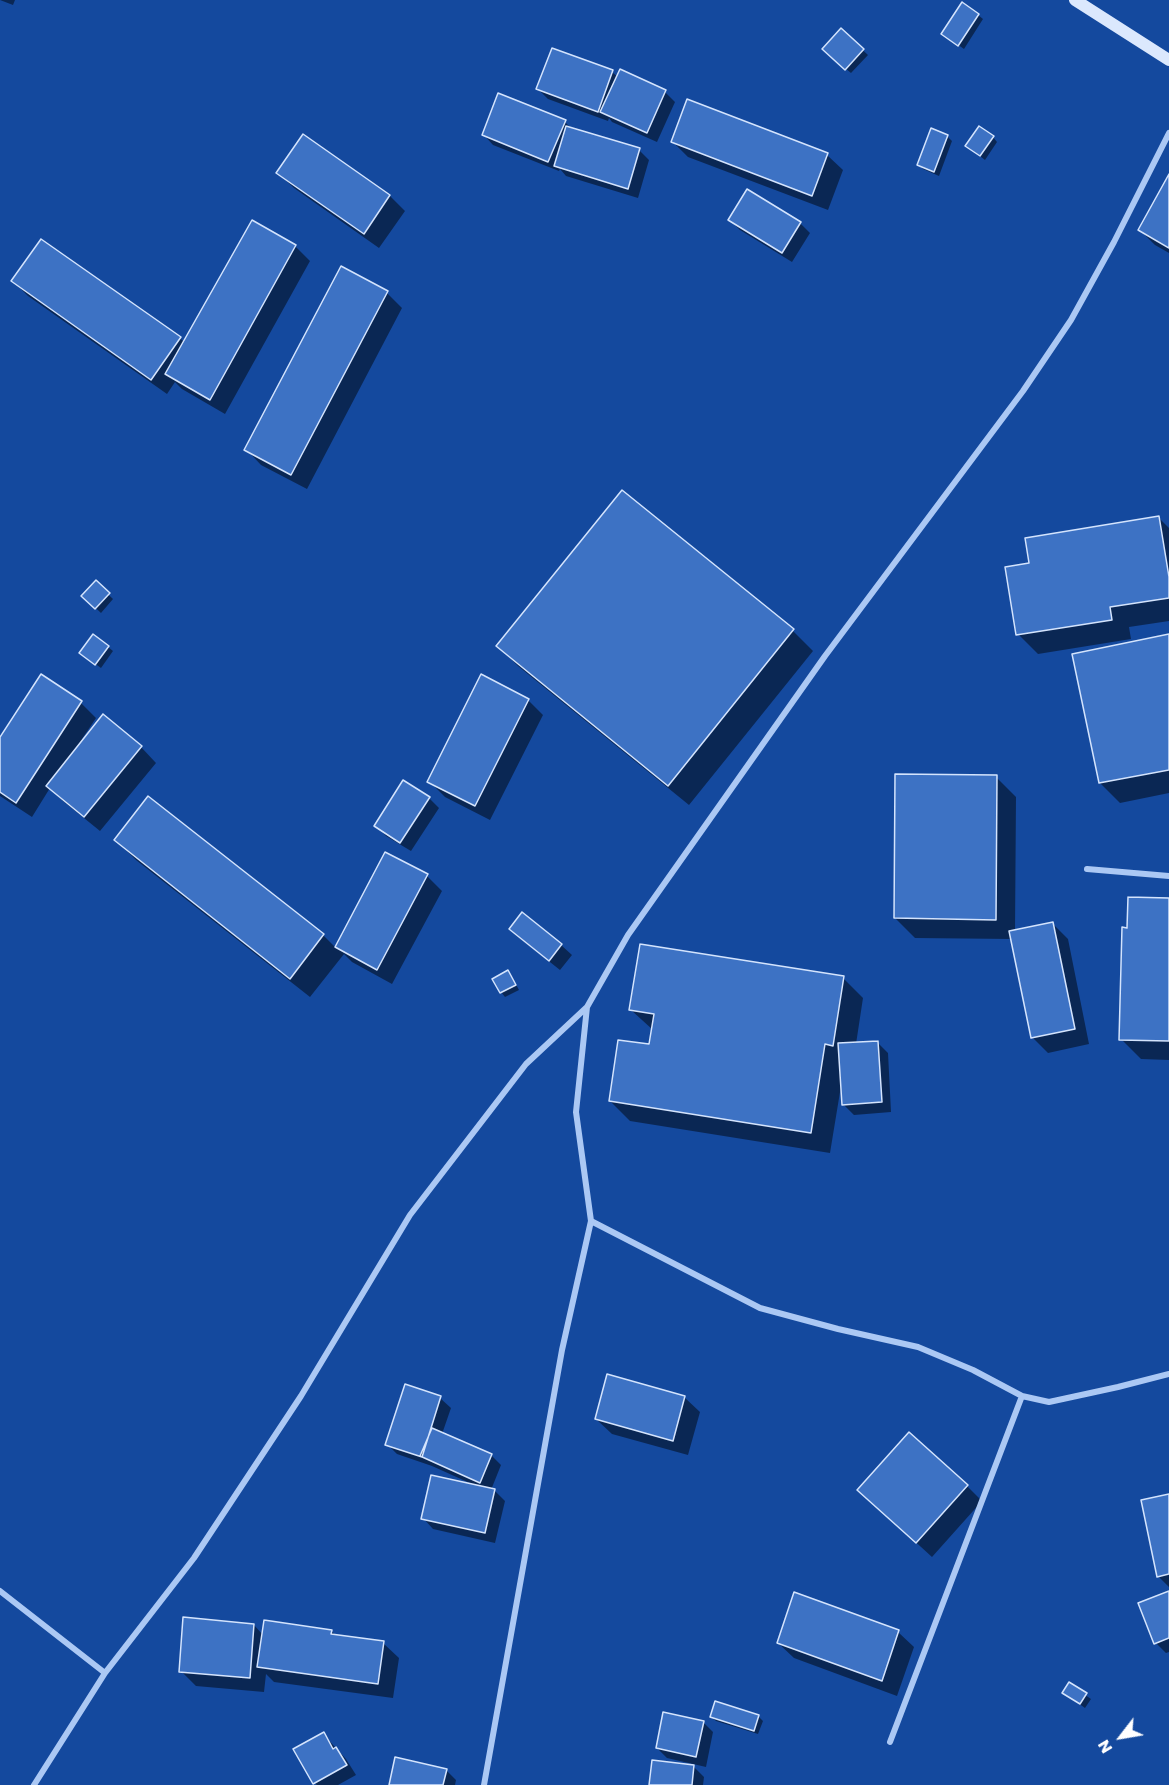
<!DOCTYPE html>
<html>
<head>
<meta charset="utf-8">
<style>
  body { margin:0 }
  #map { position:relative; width:1169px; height:1785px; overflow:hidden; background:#14499e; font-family:Poppins,sans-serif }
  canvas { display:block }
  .north { position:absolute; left:1091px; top:1707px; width:60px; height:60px; -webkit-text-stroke:4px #14499e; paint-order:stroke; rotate:239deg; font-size:16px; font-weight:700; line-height:24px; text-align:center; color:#fff }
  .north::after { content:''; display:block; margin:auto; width:21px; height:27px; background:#fff; clip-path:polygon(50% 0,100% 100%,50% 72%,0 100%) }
</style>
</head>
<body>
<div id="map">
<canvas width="1169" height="1785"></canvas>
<div class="north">N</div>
</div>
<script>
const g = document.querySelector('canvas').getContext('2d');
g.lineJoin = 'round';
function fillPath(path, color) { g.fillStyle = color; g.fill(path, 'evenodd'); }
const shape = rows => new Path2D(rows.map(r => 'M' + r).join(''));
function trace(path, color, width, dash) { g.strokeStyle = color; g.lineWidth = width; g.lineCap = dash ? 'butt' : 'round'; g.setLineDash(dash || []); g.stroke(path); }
const shadow = shape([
  [0,0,15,0,13,5],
  [978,15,983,19,964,49,943,34],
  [841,30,868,55,851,73,828,54],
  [612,72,618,77,665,92,675,102,657,142,612,122,609,118,608,121,548,99,538,89],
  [565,122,572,129,639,150,649,160,638,198,566,176,560,169,559,171,493,145,483,134],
  [304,136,390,196,405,211,379,248,294,188,278,173],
  [947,136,952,141,939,176,923,169,919,164],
  [993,137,997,142,985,160,967,146],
  [673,142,827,155,843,170,828,210,688,157],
  [1169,177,1169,253,1155,245,1140,230],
  [730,220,800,223,810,233,792,262,740,230],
  [295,246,310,261,225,414,182,389,175,382,167,394,28,296,13,281,180,338,185,343],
  [387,293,402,308,307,489,261,465,246,449],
  [623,492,793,631,813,651,689,805,518,666,498,646],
  [1159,518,1169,528,1169,621,1129,627,1131,639,1038,654,1018,634,1031,564],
  [96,583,113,599,101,613,83,596],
  [1169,636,1169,793,1120,803,1100,783],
  [108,647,113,651,101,668,86,657],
  [41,677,81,703,96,718,82,739,84,741,104,717,141,747,156,763,100,831,63,801,50,788,32,817,0,796,0,739],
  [528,700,543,715,490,820,445,797,429,781],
  [996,777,1016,797,1015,931,1053,924,1068,939,1089,1044,1048,1053,1032,1037,1012,939,915,938,895,918],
  [149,798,323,935,336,948,386,854,427,876,442,891,392,984,352,962,344,954,310,997,136,860,116,840],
  [429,798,439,808,411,851,386,836,376,825],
  [1169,900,1169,1060,1141,1059,1121,1039,1128,929],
  [522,914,561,945,572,955,560,970,521,939,511,929],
  [508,972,512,977,519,990,505,997,501,992],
  [843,978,863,998,856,1044,878,1043,888,1053,891,1112,854,1115,843,1104,841,1086,830,1153,630,1121,610,1101,651,1046,653,1030,631,1010],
  [406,1386,440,1398,451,1408,442,1434,491,1455,501,1465,491,1490,494,1490,505,1501,495,1543,433,1529,423,1518,472,1484,432,1466,397,1454,387,1444],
  [684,1397,700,1412,688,1455,612,1434,596,1419],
  [967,1486,982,1501,932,1557,875,1505],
  [1169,1495,1169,1587,1158,1576],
  [1169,1592,1169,1652,1166,1653,1156,1643],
  [254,1625,263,1635,331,1631,337,1636,383,1643,399,1658,393,1698,274,1682,266,1674,264,1692,196,1686,181,1671],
  [898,1632,914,1647,897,1696,794,1658,778,1643],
  [1069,1684,1091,1699,1085,1708,1064,1693],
  [758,1716,763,1721,758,1734,716,1721,711,1717],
  [703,1722,713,1732,706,1767,667,1758,657,1748],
  [323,1734,346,1759,356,1775,338,1785,317,1785,314,1783],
  [694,1767,704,1777,703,1785,650,1785],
  [446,1770,456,1780,455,1785,390,1785]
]);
const building = shape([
  [962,2,979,14,958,46,941,34,962,2],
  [841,28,864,49,845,70,822,49,841,28],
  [552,48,613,70,598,112,536,89,552,48],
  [620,69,666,90,647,133,600,112,620,69],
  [498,93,566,120,548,162,482,135,498,93],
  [687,99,828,153,812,196,671,142,687,99],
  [566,126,640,148,628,189,554,166,566,126],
  [979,126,994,136,980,156,965,146,979,126],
  [931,128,948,135,934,172,917,165,931,128],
  [303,134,390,195,364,234,276,173,303,134],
  [1169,174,1169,248,1138,230,1169,174],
  [747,189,801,222,782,253,728,220,747,189],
  [252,220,296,245,210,400,165,374,252,220],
  [41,239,181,337,151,380,11,281,41,239],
  [341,266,388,291,291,475,244,450,341,266],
  [622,490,794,629,668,786,496,646,622,490],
  [1159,516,1169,577,1169,598,1110,607,1112,620,1016,635,1005,567,1029,563,1025,538,1159,516],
  [96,580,110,593,95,609,81,596,96,580],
  [93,634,109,646,95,665,79,653,93,634],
  [1169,634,1169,770,1099,783,1072,654,1169,634],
  [41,674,82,701,16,803,0,792,0,737,41,674],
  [481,674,529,699,475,806,427,782,481,674],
  [103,714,142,746,84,817,46,786,103,714],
  [895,774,997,775,996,920,894,918,895,774],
  [403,780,430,797,400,843,374,826,403,780],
  [148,796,324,934,290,979,114,840,148,796],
  [385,852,428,874,377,970,335,947,385,852],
  [1128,897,1169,898,1169,1041,1119,1040,1122,927,1127,928,1128,897],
  [522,912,562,944,549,961,509,929,522,912],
  [1053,922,1075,1029,1031,1038,1009,931,1053,922],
  [640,944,844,976,833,1046,825,1044,811,1133,609,1101,618,1040,649,1044,654,1014,629,1010,640,944],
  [508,970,516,985,500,993,492,979,508,970],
  [878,1041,882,1102,842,1105,838,1043,878,1041],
  [607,1374,685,1396,673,1441,595,1419,607,1374],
  [405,1384,441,1396,422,1457,385,1445,405,1384],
  [432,1428,492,1454,480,1483,420,1456,432,1428],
  [909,1432,968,1485,916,1543,857,1490,909,1432],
  [431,1475,495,1489,485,1533,421,1519,431,1475],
  [1169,1494,1169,1574,1157,1577,1141,1500,1169,1494],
  [1169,1591,1169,1638,1154,1644,1138,1603,1169,1591],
  [794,1592,899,1630,882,1681,777,1643,794,1592],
  [183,1617,254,1624,250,1678,179,1672,183,1617],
  [264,1620,332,1630,331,1634,384,1641,378,1684,257,1667,264,1620],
  [1069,1682,1087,1693,1080,1704,1062,1693,1069,1682],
  [715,1701,759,1715,754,1731,710,1717,715,1701],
  [663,1712,704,1721,696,1757,656,1748,663,1712],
  [324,1732,333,1749,336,1747,347,1765,313,1784,293,1749,324,1732],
  [395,1757,447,1769,443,1785,389,1785,395,1757],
  [652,1760,694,1765,692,1785,649,1785,652,1760]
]);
const minor = shape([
  [1087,869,1169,876],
  [591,1221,760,1308,838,1329,918,1347,973,1370,1022,1396,1049,1402,1118,1387,1169,1374],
  [0,1591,105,1673],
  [890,1742,1022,1396],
  [34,1785,105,1673,194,1558,301,1396,410,1215,526,1064,587,1007],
  [484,1785,562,1350,591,1221,576,1112,587,1007,628,935,825,656,1023,391,1071,320,1114,242,1169,133]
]);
const secondary = shape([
  [1075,0,1169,60]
]);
fillPath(shadow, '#0007');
fillPath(building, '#3d72c4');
trace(building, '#d4e4fd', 1.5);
trace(minor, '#abc8f4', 6);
trace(secondary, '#dbe8fd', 12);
</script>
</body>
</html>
